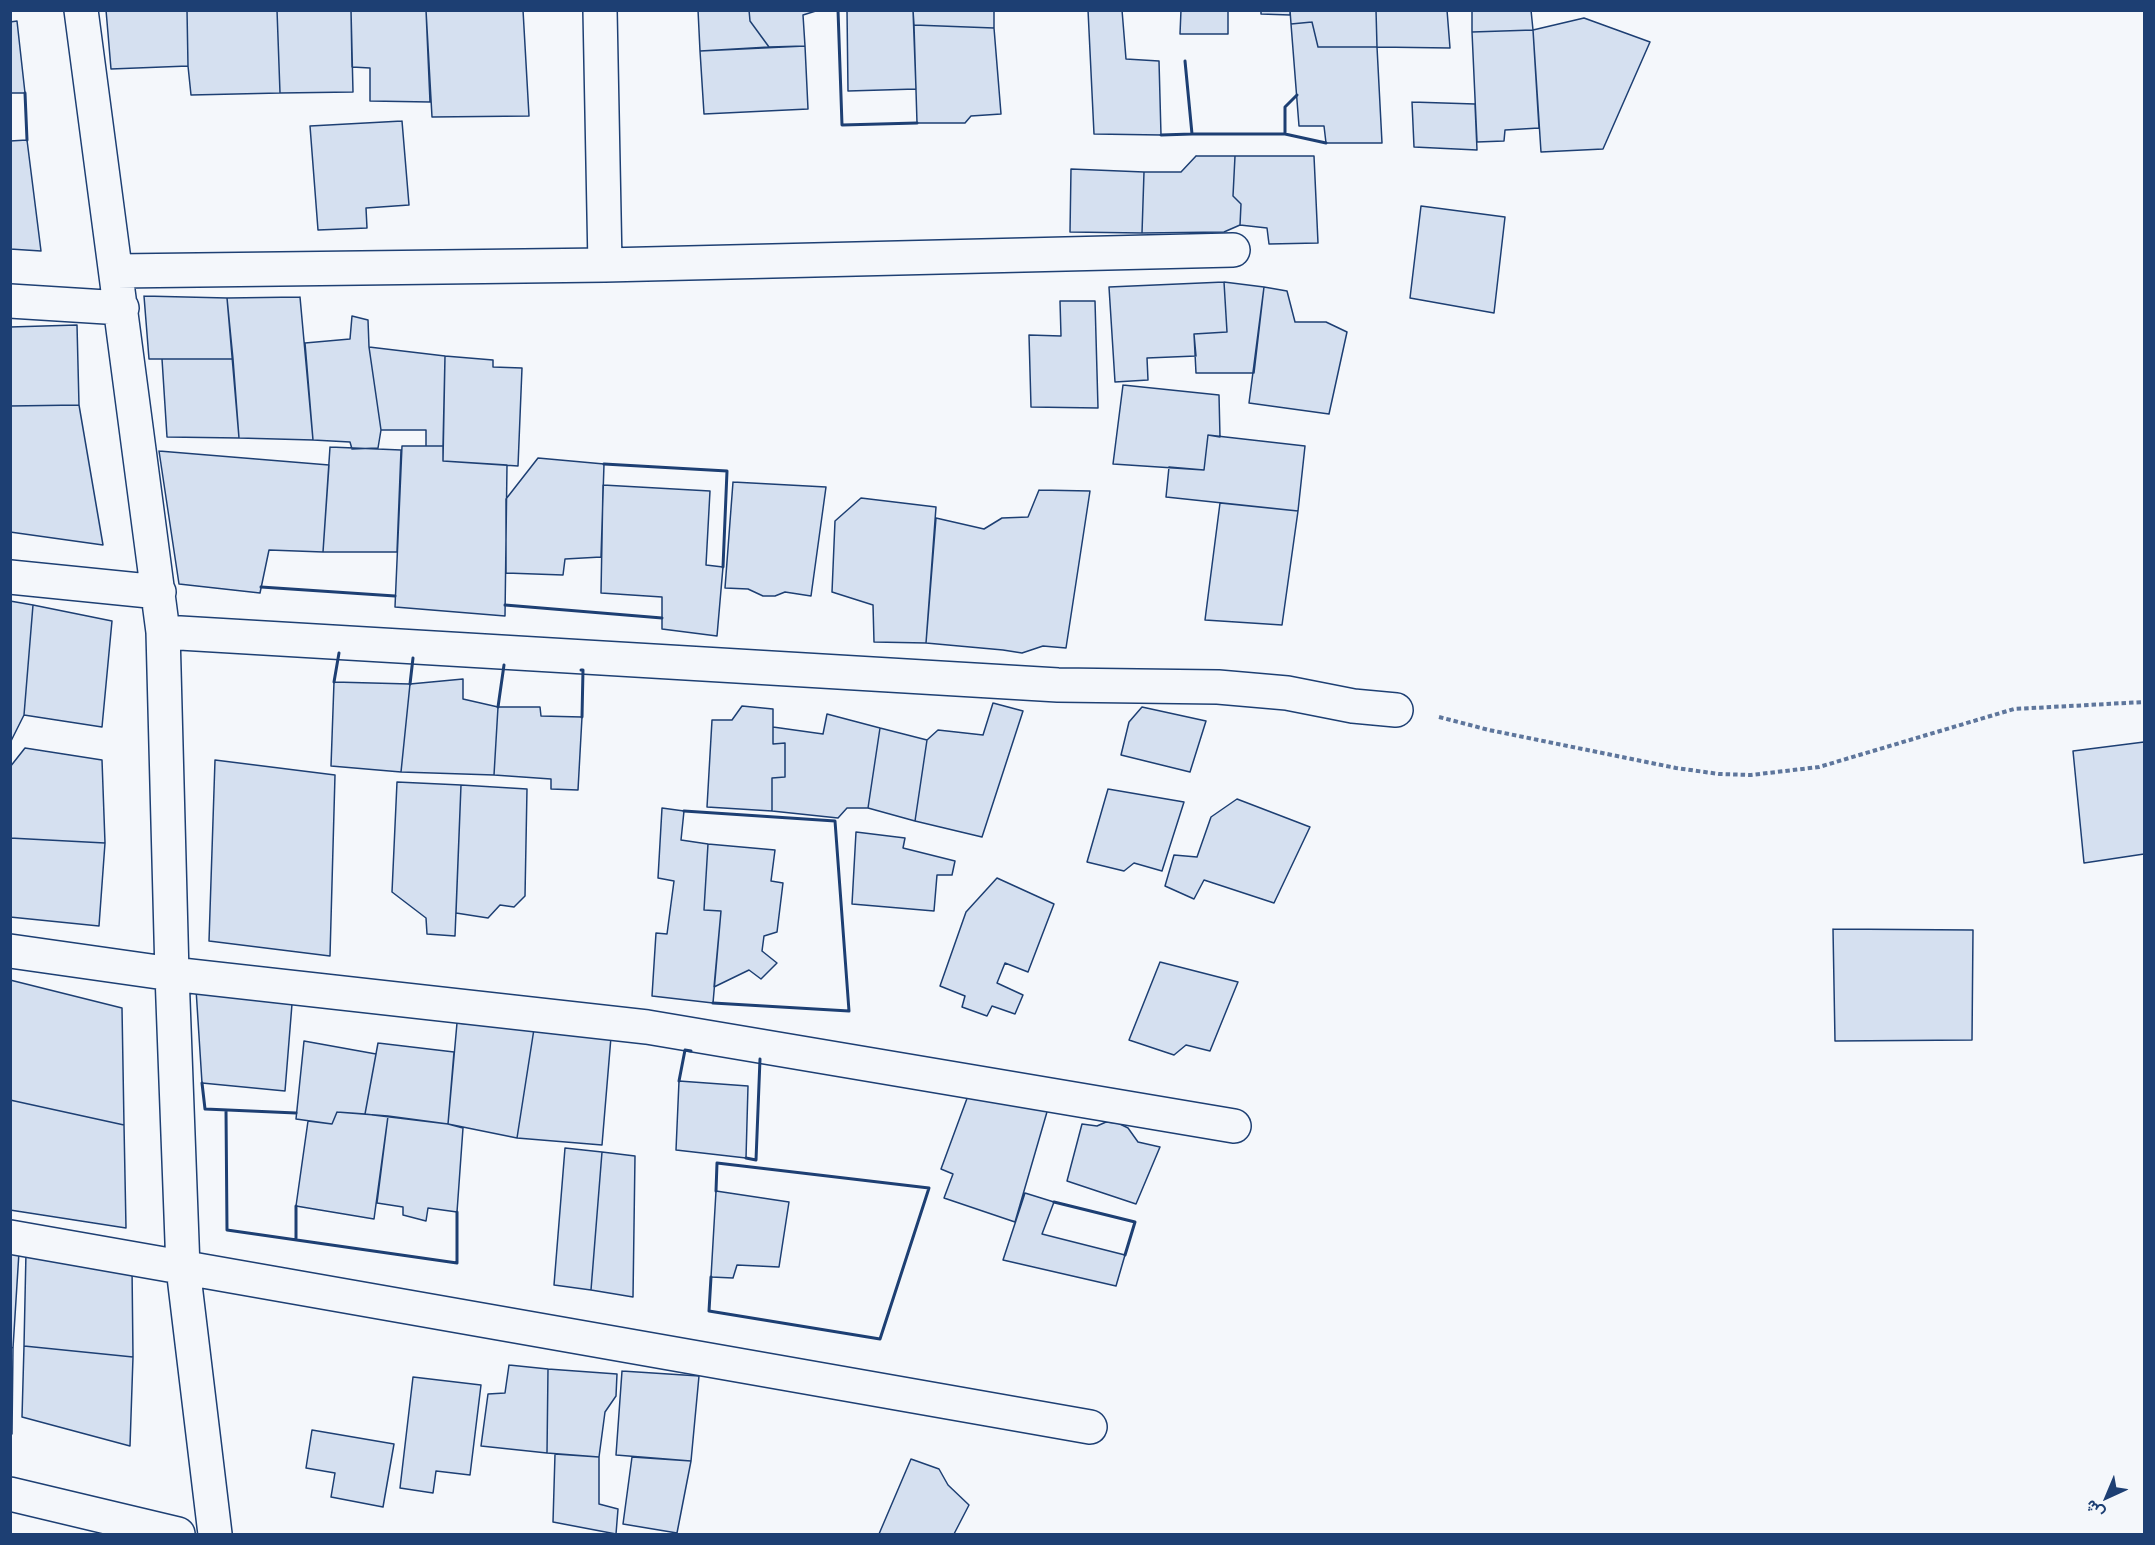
<!DOCTYPE html>
<html>
<head>
<meta charset="utf-8">
<style>
  body { margin:0 }
  #map { position:relative; width:2155px; height:1545px; overflow:hidden; background:#f4f7fb; font-family:"Source Serif 4",Vazirmatn,serif }
  canvas { display:block }
  .frame { position:absolute; inset:0; border:12px solid #1d3f73; pointer-events:none }
  .north { position:absolute; left:2077px; top:1467px; width:60px; height:60px; -webkit-text-stroke:4px #f4f7fb; paint-order:stroke; rotate:224deg; font-size:16px; font-weight:700; line-height:24px; text-align:center; color:#1d3f73 }
  .north::after { content:''; display:block; margin:auto; width:21px; height:27px; background:#1d3f73; clip-path:polygon(50% 0,100% 100%,50% 72%,0 100%) }
</style>
</head>
<body>
<div id="map">
<canvas width="2155" height="1545"></canvas>
<div class="frame"></div>
<div class="north">ش</div>
</div>
<script>
const g = document.querySelector('canvas').getContext('2d');
g.lineJoin = 'round';
function fillPath(path, color) { g.fillStyle = color; g.fill(path, 'evenodd'); }
const shape = rows => new Path2D(rows.map(r => 'M' + r).join(''));
function trace(path, color, width, dash) { g.strokeStyle = color; g.lineWidth = width; g.lineCap = dash ? 'butt' : 'round'; g.setLineDash(dash || []); g.stroke(path); }
const building = shape([
  [106,10,187,10,188,66,111,69,106,10],
  [187,10,277,10,280,93,191,95,188,66,187,10],
  [277,10,351,10,353,92,280,93,277,10],
  [351,10,426,10,430,102,370,101,370,68,352,67,351,10],
  [426,10,523,10,529,116,432,117,426,10],
  [698,10,749,10,750,21,769,47,700,51,698,10],
  [749,10,819,10,803,15,805,46,769,47,750,21,749,10],
  [847,10,913,10,916,89,848,91,847,10],
  [913,10,994,10,994,28,914,25,913,10],
  [1088,10,1122,10,1126,59,1159,61,1161,135,1094,134,1088,10],
  [1181,10,1228,10,1228,34,1180,34,1181,10],
  [1261,10,1290,10,1290,15,1261,14,1261,10],
  [1290,10,1376,10,1377,47,1318,47,1312,22,1291,24,1290,10],
  [1376,10,1447,10,1450,48,1377,47,1376,10],
  [1472,10,1531,10,1533,30,1472,32,1472,10],
  [1584,18,1650,42,1603,149,1541,152,1533,30,1584,18],
  [17,21,25,93,10,93,10,22,17,21],
  [1312,22,1318,47,1377,47,1382,143,1326,143,1324,126,1299,126,1291,24,1312,22],
  [914,25,994,28,1001,114,971,116,965,123,917,123,914,25],
  [1533,30,1539,128,1505,130,1504,141,1477,142,1472,32,1533,30],
  [805,46,808,109,704,114,700,51,805,46],
  [1412,102,1475,104,1477,150,1414,147,1412,102],
  [402,121,409,205,366,208,367,228,318,230,310,126,402,121],
  [27,140,41,251,10,249,10,141,27,140],
  [1196,156,1235,156,1233,196,1241,204,1240,225,1224,232,1142,233,1144,172,1181,172,1196,156],
  [1235,156,1314,156,1318,243,1269,244,1267,228,1240,225,1241,204,1233,196,1235,156],
  [1071,169,1144,172,1142,233,1070,232,1071,169],
  [1421,206,1505,217,1494,313,1410,298,1421,206],
  [1224,282,1227,332,1194,334,1196,356,1147,358,1148,380,1115,382,1109,287,1224,282],
  [1224,282,1264,287,1254,373,1196,373,1194,334,1227,332,1224,282],
  [1264,287,1287,291,1295,322,1326,322,1347,332,1329,414,1249,403,1264,287],
  [144,296,227,298,233,359,149,359,144,296],
  [300,297,313,440,239,438,227,298,300,297],
  [1060,301,1095,301,1098,408,1031,407,1029,335,1061,336,1060,301],
  [352,316,368,320,369,347,381,430,378,448,352,449,350,442,313,440,305,343,350,339,352,316],
  [77,325,79,405,10,406,10,327,77,325],
  [369,347,445,356,443,446,426,446,426,430,381,430,369,347],
  [445,356,493,360,493,367,522,368,518,466,443,461,445,356],
  [162,359,233,359,239,438,167,437,162,359],
  [1123,385,1219,395,1220,437,1208,435,1204,470,1113,464,1123,385],
  [79,405,103,545,10,532,10,406,79,405],
  [1208,435,1305,446,1298,511,1166,497,1169,467,1204,470,1208,435],
  [402,446,443,446,443,461,507,465,505,616,395,607,402,446],
  [330,447,401,450,397,552,323,552,330,447],
  [159,451,329,465,323,552,269,550,260,593,179,584,159,451],
  [538,458,604,464,601,557,565,559,563,575,506,573,506,499,538,458],
  [733,482,826,487,811,596,785,592,775,596,763,596,748,589,725,588,733,482],
  [603,485,710,491,706,565,723,567,717,636,662,629,662,597,601,593,603,485],
  [1039,490,1090,491,1066,648,1043,646,1022,653,1003,650,926,643,936,518,984,529,1002,518,1028,517,1039,490],
  [861,498,936,507,926,643,874,642,873,605,832,592,835,521,861,498],
  [1220,503,1298,511,1282,625,1205,620,1220,503],
  [10,601,33,605,24,715,10,743,10,601],
  [33,605,112,621,102,727,24,715,33,605],
  [463,679,463,699,498,707,494,775,401,772,410,684,463,679],
  [334,682,410,684,401,772,331,766,334,682],
  [993,703,1023,711,982,837,915,821,927,740,938,730,983,735,993,703],
  [742,706,773,709,773,744,785,743,785,777,772,778,772,811,707,807,712,720,732,720,742,706],
  [498,707,540,707,541,716,582,717,578,790,551,789,551,779,494,775,498,707],
  [1142,707,1206,721,1190,772,1121,755,1129,722,1142,707],
  [827,714,880,728,868,808,847,808,838,818,772,811,772,778,785,777,785,743,773,744,773,727,823,734,827,714],
  [880,728,927,740,915,821,868,808,880,728],
  [2144,742,2144,854,2084,863,2073,751,2144,742],
  [25,748,102,760,105,843,10,838,10,767,25,748],
  [215,760,335,775,330,956,209,941,215,760],
  [397,782,461,785,455,936,427,934,426,918,392,892,397,782],
  [461,785,527,789,525,896,514,907,500,905,488,918,456,913,461,785],
  [1108,789,1184,802,1162,871,1134,863,1124,871,1087,862,1108,789],
  [1237,799,1310,827,1274,903,1204,880,1194,899,1165,886,1174,855,1197,857,1211,817,1237,799],
  [662,808,684,811,681,840,708,844,704,910,721,911,713,1003,652,996,656,933,667,934,674,881,658,878,662,808],
  [856,832,905,838,903,848,955,861,952,875,937,875,934,911,852,904,856,832],
  [10,838,105,843,99,926,10,917,10,838],
  [708,844,775,850,771,881,783,883,777,932,764,936,762,951,777,963,761,979,749,970,714,987,721,911,704,910,708,844],
  [997,878,1054,904,1028,972,1005,963,997,983,1023,995,1015,1014,992,1006,987,1016,962,1007,965,996,940,986,966,912,997,878],
  [1833,929,1973,930,1972,1040,1835,1041,1833,929],
  [1160,962,1238,982,1210,1051,1186,1045,1174,1055,1129,1040,1160,962],
  [10,980,122,1008,124,1125,10,1100,10,980],
  [196,989,292,1004,285,1091,202,1083,196,989],
  [457,1023,534,1029,517,1138,448,1124,457,1023],
  [534,1029,611,1037,602,1145,517,1138,534,1029],
  [304,1041,376,1054,365,1114,337,1112,332,1124,296,1119,304,1041],
  [378,1043,454,1052,448,1124,365,1114,378,1043],
  [679,1081,748,1086,746,1158,676,1150,679,1081],
  [969,1093,1049,1105,1015,1222,944,1198,953,1174,941,1169,969,1093],
  [10,1100,124,1125,126,1228,10,1210,10,1100],
  [337,1112,388,1116,374,1219,296,1206,308,1121,332,1124,337,1112],
  [388,1116,448,1124,463,1128,457,1212,428,1208,426,1221,403,1215,403,1207,377,1203,388,1116],
  [1106,1122,1118,1123,1128,1128,1138,1142,1160,1147,1136,1204,1067,1181,1082,1124,1097,1126,1106,1122],
  [565,1148,602,1152,591,1290,554,1285,565,1148],
  [602,1152,635,1156,633,1297,591,1290,602,1152],
  [716,1191,789,1202,779,1267,737,1265,733,1278,711,1277,716,1191],
  [1025,1193,1054,1202,1042,1234,1125,1255,1116,1286,1003,1260,1025,1193],
  [10,1251,19,1252,13,1348,10,1347,10,1251],
  [26,1252,132,1267,133,1357,24,1346,26,1252],
  [24,1346,133,1357,130,1446,22,1417,24,1346],
  [10,1347,13,1348,12,1434,10,1434,10,1347],
  [509,1365,548,1369,547,1453,481,1446,488,1394,505,1393,509,1365],
  [548,1369,617,1374,616,1396,605,1412,599,1457,547,1453,548,1369],
  [622,1371,699,1376,691,1461,616,1455,622,1371],
  [413,1377,481,1385,470,1475,436,1471,433,1493,400,1488,413,1377],
  [312,1430,394,1444,383,1507,331,1497,335,1473,306,1468,312,1430],
  [555,1454,599,1457,599,1504,618,1509,616,1534,553,1522,555,1454],
  [632,1457,691,1461,677,1533,623,1524,632,1457],
  [911,1459,939,1469,948,1485,969,1505,954,1534,879,1534,911,1459]
]);
const path = shape([
  [1439,717,1489,730,1676,768,1719,774,1751,775,1819,767,2014,709,2144,702]
]);
const minor = shape([
  [81,10,163,632,172,974,183,1268,215,1534],
  [600,10,605,265],
  [117,271,605,265,1233,250],
  [10,301,122,308],
  [10,577,159,592],
  [163,632,1058,685,1218,687,1287,693,1353,706,1396,710],
  [10,951,172,974,647,1027,1234,1126],
  [10,1237,1090,1427],
  [10,1494,178,1534]
]);
const wall = shape([
  [838,10,842,125,917,123],
  [1185,61,1192,134,1285,134,1285,107,1297,95],
  [25,93,27,140],
  [1285,134,1326,143],
  [1161,135,1192,134],
  [604,464,727,471,723,567],
  [261,587,395,596],
  [505,605,662,618],
  [581,670,583,670,582,717],
  [334,682,339,653],
  [410,684,413,658],
  [498,707,504,665],
  [684,811,835,821,849,1011,713,1003],
  [679,1081,685,1050,691,1051],
  [202,1083,205,1109,296,1113],
  [226,1110,227,1230,457,1263,457,1212],
  [746,1158,756,1160,760,1059],
  [1054,1202,1135,1222,1125,1255],
  [296,1240,296,1206],
  [711,1277,709,1311,880,1339,929,1188,717,1163,716,1191]
]);
fillPath(building, '#d5e0f0');
trace(building, '#1d3f73', 1.5);
trace(minor, '#1d3f73', 36);
trace(path, '#5e769c', 4, [4.5, 3]);
trace(minor, '#f4f7fb', 33);
trace(wall, '#1d3f73', 3);
</script>
</body>
</html>
